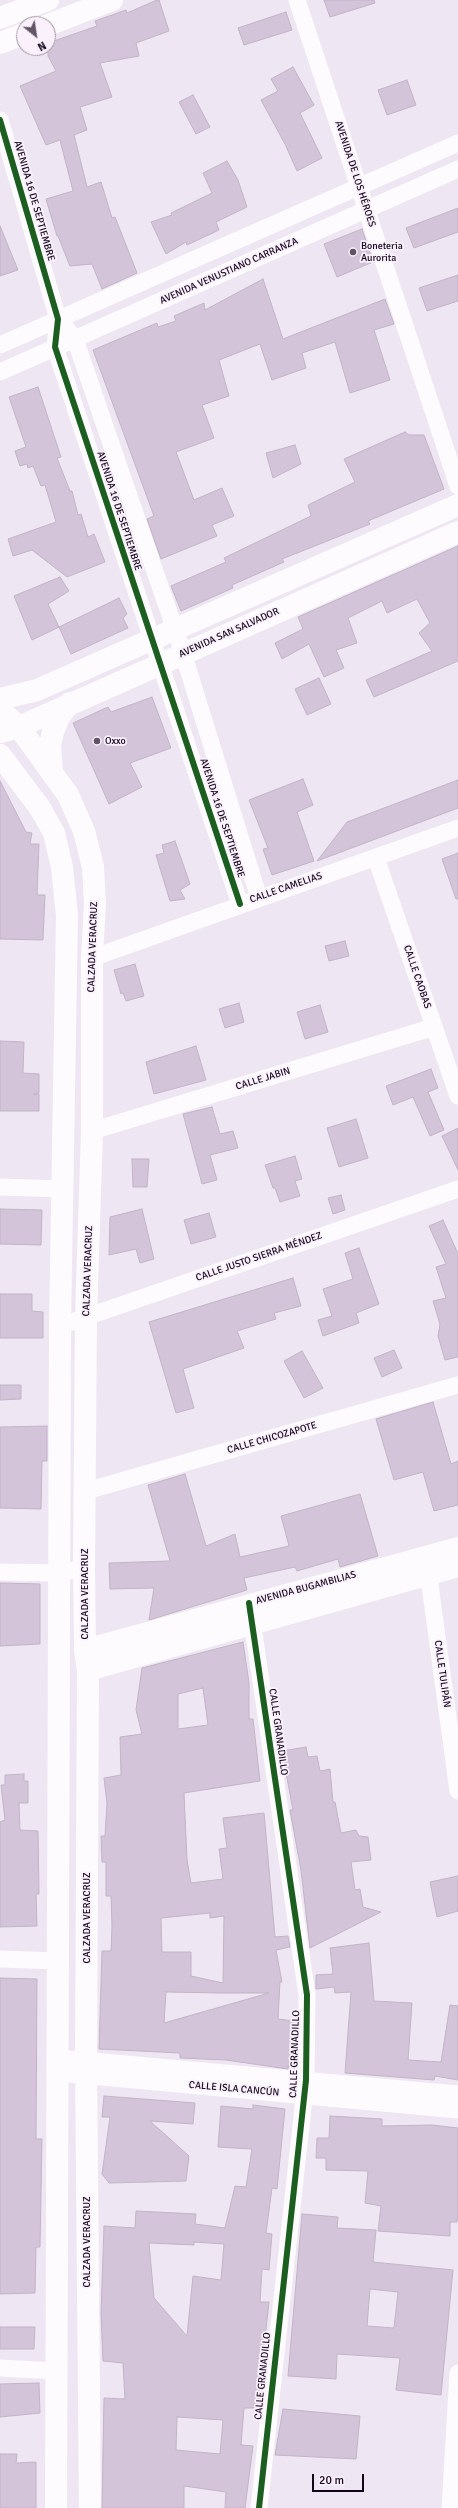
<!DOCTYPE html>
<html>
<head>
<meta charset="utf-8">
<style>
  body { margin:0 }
  #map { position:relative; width:458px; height:2508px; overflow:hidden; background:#efe6f3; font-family:Signika,sans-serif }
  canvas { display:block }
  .north { position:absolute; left:16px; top:16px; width:40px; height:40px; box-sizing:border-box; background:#faf1fd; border:1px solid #9e93a2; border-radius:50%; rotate:150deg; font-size:11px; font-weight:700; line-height:16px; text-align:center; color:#130519 }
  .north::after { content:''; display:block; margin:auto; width:14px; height:18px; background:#605465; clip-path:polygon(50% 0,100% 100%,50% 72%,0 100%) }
  .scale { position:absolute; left:312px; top:2474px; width:52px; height:18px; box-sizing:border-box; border:2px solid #130519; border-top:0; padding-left:5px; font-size:12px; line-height:14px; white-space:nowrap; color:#130519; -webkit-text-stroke:3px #faf1fd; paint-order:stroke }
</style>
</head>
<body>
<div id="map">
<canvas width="458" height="2508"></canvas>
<div class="north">N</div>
<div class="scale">20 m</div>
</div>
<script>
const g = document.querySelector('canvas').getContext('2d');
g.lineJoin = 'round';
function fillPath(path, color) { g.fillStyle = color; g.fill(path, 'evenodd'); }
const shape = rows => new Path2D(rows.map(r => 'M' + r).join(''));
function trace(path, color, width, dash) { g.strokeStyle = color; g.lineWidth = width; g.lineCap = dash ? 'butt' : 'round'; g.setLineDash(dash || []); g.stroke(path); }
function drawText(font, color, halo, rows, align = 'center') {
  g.font = font + ' Signika,sans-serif'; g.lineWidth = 3.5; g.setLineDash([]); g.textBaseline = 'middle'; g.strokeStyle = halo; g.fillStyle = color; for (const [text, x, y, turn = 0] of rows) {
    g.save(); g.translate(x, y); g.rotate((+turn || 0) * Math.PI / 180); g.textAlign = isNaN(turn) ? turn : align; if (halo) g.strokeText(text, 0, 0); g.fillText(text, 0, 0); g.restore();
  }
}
const building = shape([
  [157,0,159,0,169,31,136,43,139,56,100,63,112,97,80,107,87,130,74,135,87,187,101,182,112,218,115,217,137,273,102,289,92,264,70,266,58,236,57,236,46,199,73,191,60,140,46,145,20,86,56,71,48,56,48,43,97,26,95,21,126,10,127,13,157,0],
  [324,0,374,0,375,3,330,17,324,0],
  [286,12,292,30,244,45,238,28,286,12],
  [293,67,314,105,300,113,322,158,297,171,285,144,261,100,278,91,271,79,293,67],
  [407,80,416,105,387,115,378,90,407,80],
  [193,95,210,127,196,134,179,102,193,95],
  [227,161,238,180,247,207,216,222,219,230,187,245,186,242,166,254,151,222,172,215,171,213,212,193,203,173,227,161],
  [458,208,458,232,414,248,406,228,458,208],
  [0,226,18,270,0,276,0,226],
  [362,229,373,262,337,277,324,244,362,229],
  [458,275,458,301,427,311,419,288,458,275],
  [263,279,283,339,385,299,394,324,374,330,390,380,350,393,335,342,302,353,306,368,272,380,260,344,219,360,229,396,202,405,214,438,176,452,194,500,222,488,234,516,212,525,217,536,161,559,147,519,154,516,93,350,157,323,158,327,176,321,174,316,204,303,205,310,263,279],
  [38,387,61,457,57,458,70,491,72,491,78,515,81,514,88,537,94,534,105,562,67,577,32,550,13,556,8,539,56,522,45,485,41,486,33,466,28,468,27,464,20,466,15,451,26,447,9,397,38,387],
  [405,432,409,435,424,435,444,489,368,521,370,524,282,559,284,562,232,585,233,588,181,611,171,586,226,562,224,558,311,516,308,505,355,482,344,459,405,432],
  [295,445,301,464,273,478,266,453,295,445],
  [458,546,458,661,374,697,366,680,432,651,419,633,430,623,417,599,387,613,382,601,348,618,357,643,336,650,344,668,324,677,309,644,282,659,275,643,303,629,298,617,458,546],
  [60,577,69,591,48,604,59,627,32,640,14,596,60,577],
  [119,598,127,614,123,618,128,628,71,654,59,627,119,598],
  [319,678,331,704,307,715,295,689,319,678],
  [152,697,171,748,130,763,142,787,109,804,73,723,108,707,111,712,152,697],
  [303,779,313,805,297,812,314,861,272,875,263,849,268,848,249,800,303,779],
  [458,780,458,808,317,861,347,822,458,780],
  [0,781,26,832,32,833,30,844,39,844,37,895,45,895,43,940,0,939,0,781],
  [175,841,190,884,180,890,185,899,170,901,156,855,164,853,162,845,175,841],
  [458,853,458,899,456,899,442,859,458,853],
  [345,941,349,956,329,961,325,946,345,941],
  [135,964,144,996,126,1001,123,993,121,994,114,970,135,964],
  [239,1003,244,1022,225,1028,219,1009,239,1003],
  [320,1005,328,1032,305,1039,297,1012,320,1005],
  [0,1041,24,1042,23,1073,39,1074,39,1093,33,1094,39,1094,39,1111,0,1111,0,1041],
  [196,1046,206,1080,154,1094,146,1062,196,1046],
  [431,1069,438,1088,428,1092,444,1130,430,1136,413,1097,393,1105,386,1086,431,1069],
  [212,1107,220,1134,233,1131,238,1148,210,1155,217,1180,202,1184,183,1114,212,1107],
  [356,1119,368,1158,339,1167,327,1128,356,1119],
  [458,1128,458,1170,442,1136,458,1128],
  [295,1156,302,1179,295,1181,300,1196,280,1202,275,1188,273,1188,265,1165,295,1156],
  [132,1159,149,1159,147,1187,133,1187,132,1159],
  [341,1195,345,1210,333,1214,328,1198,341,1195],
  [0,1209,42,1210,41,1245,0,1244,0,1209],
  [142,1209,154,1259,140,1263,136,1249,109,1255,110,1217,142,1209],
  [209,1213,216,1237,191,1244,184,1220,209,1213],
  [443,1220,458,1254,458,1357,445,1360,438,1336,440,1324,433,1301,446,1298,436,1267,446,1264,429,1226,443,1220],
  [359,1248,379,1304,356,1313,359,1323,323,1336,318,1320,332,1316,323,1289,353,1279,345,1253,359,1248],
  [293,1278,301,1306,274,1313,276,1319,237,1331,244,1348,183,1369,194,1408,176,1413,149,1322,293,1278],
  [0,1294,32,1294,32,1311,43,1312,43,1338,0,1338,0,1294],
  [394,1350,402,1368,382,1377,374,1358,394,1350],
  [302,1351,323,1388,304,1398,284,1361,302,1351],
  [0,1385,21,1385,21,1399,0,1400,0,1385],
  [433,1402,451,1464,458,1461,458,1505,434,1511,423,1472,394,1480,376,1419,433,1402],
  [47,1426,47,1461,42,1461,41,1509,0,1508,0,1427,47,1426],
  [185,1474,206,1546,235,1534,240,1557,289,1546,281,1516,360,1494,378,1556,340,1567,338,1559,297,1571,295,1567,244,1578,247,1590,149,1620,154,1588,110,1589,109,1563,170,1561,148,1485,185,1474],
  [0,1583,40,1584,40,1644,0,1646,0,1583],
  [243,1642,249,1683,249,1719,253,1719,260,1781,184,1793,187,1860,191,1883,223,1879,219,1849,227,1848,223,1818,264,1813,275,1937,288,1936,290,1947,276,1950,282,1982,280,1982,278,2019,295,2021,288,2069,226,2060,180,2058,180,2053,99,2049,102,1951,111,1951,112,1926,111,1896,106,1896,106,1862,102,1862,101,1836,105,1836,107,1803,104,1778,121,1775,120,1737,142,1734,136,1710,142,1668,243,1642],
  [203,1688,208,1725,178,1729,178,1694,203,1688],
  [210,1913,210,1918,224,1916,223,1983,191,1976,191,1952,162,1952,161,1918,210,1913],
  [166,1992,223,1993,269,1993,164,2023,166,1992],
  [306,1747,308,1757,317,1756,320,1771,330,1769,333,1802,335,1802,341,1833,356,1830,359,1836,368,1837,371,1860,351,1862,355,1890,360,1889,363,1907,381,1912,310,1948,301,1870,290,1810,293,1810,282,1751,306,1747],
  [24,1774,24,1781,28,1781,28,1803,19,1803,20,1830,38,1831,39,1894,36,1894,37,1926,0,1927,0,1822,5,1820,1,1785,5,1785,5,1775,24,1774],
  [458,1876,458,1911,437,1917,430,1882,458,1876],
  [369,1943,374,2001,412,2003,408,2060,441,2062,450,2005,458,2006,458,2080,435,2076,434,2080,345,2073,351,1992,335,1993,334,1987,316,1989,316,1975,333,1974,330,1948,369,1943],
  [0,1978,37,1979,36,2139,42,2139,40,2247,36,2247,35,2293,0,2294,0,1978],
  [104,2096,195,2103,193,2124,150,2121,189,2156,186,2181,109,2183,102,2174,110,2117,102,2117,104,2096],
  [253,2105,285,2109,277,2189,272,2188,266,2233,272,2234,269,2270,262,2269,260,2302,269,2302,261,2374,258,2374,260,2408,244,2408,241,2445,253,2446,245,2508,225,2508,226,2492,184,2486,184,2508,102,2508,104,2398,125,2399,123,2363,103,2361,101,2314,104,2226,135,2228,136,2211,196,2214,195,2224,225,2228,235,2186,246,2187,252,2149,218,2147,221,2106,253,2109,253,2105],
  [194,2242,224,2244,221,2280,193,2276,187,2336,154,2298,149,2243,194,2245,194,2242],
  [177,2417,223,2420,220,2454,176,2450,177,2417],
  [330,2116,382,2119,382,2126,432,2125,458,2128,458,2214,457,2222,450,2222,450,2236,378,2231,381,2206,365,2203,368,2171,326,2170,326,2158,316,2158,317,2138,329,2138,330,2116],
  [302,2214,338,2217,337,2228,376,2230,373,2262,453,2270,441,2395,396,2390,400,2358,337,2354,336,2379,288,2376,302,2214],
  [370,2289,398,2292,394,2328,367,2326,370,2289],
  [0,2327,35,2327,34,2349,0,2349,0,2327],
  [39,2383,40,2413,0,2417,0,2384,39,2383],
  [283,2409,360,2416,356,2459,275,2455,283,2409],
  [0,2454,17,2454,16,2463,36,2462,36,2508,0,2508,0,2454]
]);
const minor = shape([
  [297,0,458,486],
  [0,120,58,319,55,347,240,904],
  [58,319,75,339,183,653,259,898],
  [0,345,458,143],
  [0,372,458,169],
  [376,858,458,1096],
  [92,958,458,828],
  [92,1131,434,1027],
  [0,1187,64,1189],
  [60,1326,458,1189],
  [86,1491,458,1385],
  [427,1563,458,1791],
  [0,1572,60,1573,84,1568],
  [251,1613,307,1995,306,2080,259,2508],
  [0,1959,58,1961],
  [59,2058,458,2094],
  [59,2073,458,2110],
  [0,2368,56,2371],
  [450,2508,458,2373]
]);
const major = shape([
  [0,18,48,0],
  [48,25,112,0],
  [0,43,24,34],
  [0,699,37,690,458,505],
  [0,710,19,727,68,795,84,831,93,867,95,904,92,958,92,1131,86,1316,84,1568,85,1650,88,1670,86,2061,90,2508],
  [0,732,19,727,458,532],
  [0,755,40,808,54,833,62,867,67,915,60,1326,56,2508],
  [52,772,50,745,53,732,59,717,70,703],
  [85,1650,458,1548],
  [88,1670,458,1566]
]);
const cycleway = shape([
  [0,120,58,319,55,347,240,904],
  [249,1603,307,1995,306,2080,259,2508]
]);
const markers = [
  [353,252,4,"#605465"],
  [97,741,4,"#605465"]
];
const streetNames = [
  ["AVENIDA DE LOS HÉROES",355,174,72],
  ["AVENIDA 16 DE SEPTIEMBRE",34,201,74],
  ["AVENIDA VENUSTIANO CARRANZA",229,271,-24],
  ["AVENIDA 16 DE SEPTIEMBRE",119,511,72],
  ["AVENIDA SAN SALVADOR",229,633,-24],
  ["AVENIDA 16 DE SEPTIEMBRE",222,818,72],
  ["CALLE CAMELIAS",286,888,-19],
  ["CALZADA VERACRUZ",93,947,-88],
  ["CALLE CAOBAS",417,977,71],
  ["CALLE JABIN",263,1079,-17],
  ["CALLE JUSTO SIERRA MÉNDEZ",259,1257,-19],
  ["CALZADA VERACRUZ",88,1271,-88],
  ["CALLE CHICOZAPOTE",272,1438,-16],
  ["AVENIDA BUGAMBILIAS",306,1588,-15],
  ["CALZADA VERACRUZ",85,1594,-90],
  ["CALLE TULIPÁN",442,1674,82],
  ["CALLE GRANADILLO",278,1732,82],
  ["CALZADA VERACRUZ",87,1918,-90],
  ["CALLE GRANADILLO",295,2054,-88],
  ["CALLE ISLA CANCÚN",234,2089,5],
  ["CALZADA VERACRUZ",87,2242,-90],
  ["CALLE GRANADILLO",263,2376,-84]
];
const poiNames = [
  ["Boneteria",361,246],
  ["Aurorita",361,258],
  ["Oxxo",105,741]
];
fillPath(building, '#d4c4da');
trace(building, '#c0b4c5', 1);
trace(minor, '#fdfbfd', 17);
trace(major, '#fdfbfd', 22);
trace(cycleway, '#1b5e20', 6);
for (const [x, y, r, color] of markers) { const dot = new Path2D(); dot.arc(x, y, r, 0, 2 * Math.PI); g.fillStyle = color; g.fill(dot); trace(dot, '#faf1fd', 1.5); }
drawText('10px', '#130519', '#faf1fd', streetNames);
drawText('10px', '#130519', '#faf1fd', poiNames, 'left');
</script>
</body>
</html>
